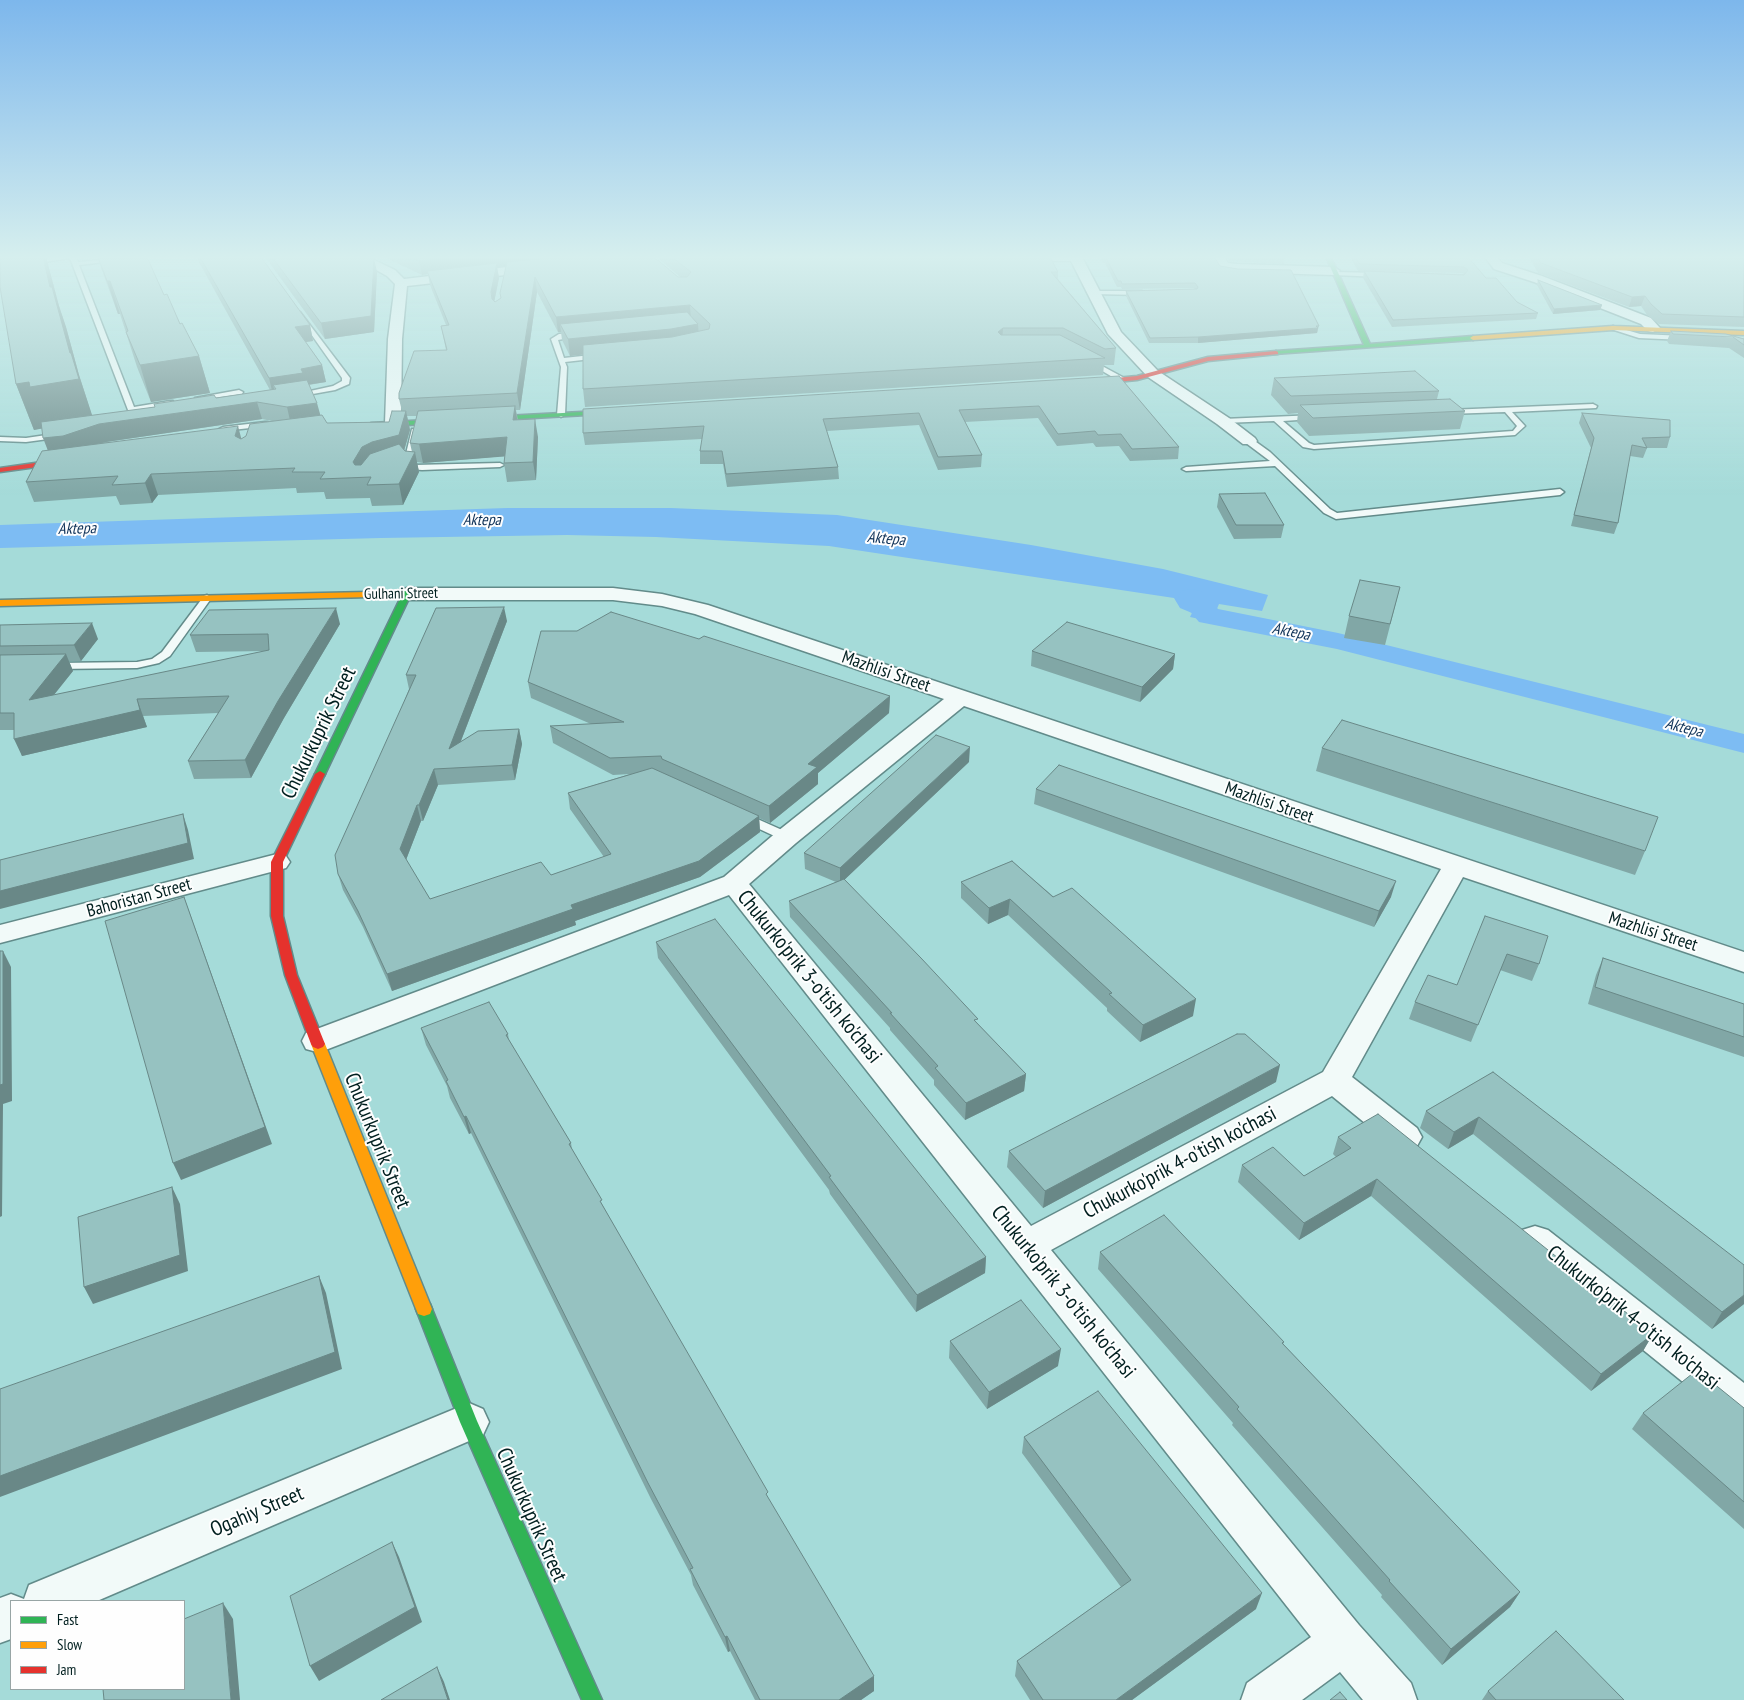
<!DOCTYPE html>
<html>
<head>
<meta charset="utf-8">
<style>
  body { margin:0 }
  #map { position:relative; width:1744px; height:1700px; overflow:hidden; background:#a5dbd9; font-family:"PT Sans Narrow",sans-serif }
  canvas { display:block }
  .legend { position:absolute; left:10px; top:1600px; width:175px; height:90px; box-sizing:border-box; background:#fefefe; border:1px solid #98a5a5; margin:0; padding:6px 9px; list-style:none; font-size:15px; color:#001f1f }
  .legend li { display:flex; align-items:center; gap:10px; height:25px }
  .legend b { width:25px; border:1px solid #98a5a5 }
</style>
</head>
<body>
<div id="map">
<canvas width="1744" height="1700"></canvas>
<ul class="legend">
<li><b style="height:6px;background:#30b455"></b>Fast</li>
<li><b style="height:6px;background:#ff9f0a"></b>Slow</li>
<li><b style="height:6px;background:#e5322d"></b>Jam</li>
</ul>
</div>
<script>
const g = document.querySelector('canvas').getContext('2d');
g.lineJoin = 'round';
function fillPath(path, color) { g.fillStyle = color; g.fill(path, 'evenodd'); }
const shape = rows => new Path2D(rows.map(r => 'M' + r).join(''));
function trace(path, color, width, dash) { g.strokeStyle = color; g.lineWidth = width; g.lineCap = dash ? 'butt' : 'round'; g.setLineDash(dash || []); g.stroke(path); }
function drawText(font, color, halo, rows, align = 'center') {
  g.font = font + ' "PT Sans Narrow",sans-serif'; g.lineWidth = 4; g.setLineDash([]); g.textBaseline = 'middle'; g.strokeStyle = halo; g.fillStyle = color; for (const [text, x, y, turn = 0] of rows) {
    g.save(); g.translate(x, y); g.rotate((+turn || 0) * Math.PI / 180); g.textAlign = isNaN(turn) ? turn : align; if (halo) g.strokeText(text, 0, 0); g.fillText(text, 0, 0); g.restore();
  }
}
const water = shape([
  [507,508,671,508,837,515,1031,545,1163,569,1268,595,1262,611,1219,604,1216,611,1234,615,1228,625,1190,617,1192,613,1180,608,1174,598,829,546,656,537,567,535,381,538,0,548,0,525]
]);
const canal = shape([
  [1191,589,1201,591,1218,609,1338,633,1744,734,1744,753,1337,649,1199,622,1178,597,1181,591,1191,589]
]);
const lane = shape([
  [58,257,76,257,78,262,133,257,130,259,79,265,134,407,170,401,173,401,173,405,136,411,140,421,133,423,70,258,0,269,0,265,58,257],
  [1336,272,1380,273,1383,275,1380,277,1334,275,1336,272],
  [1094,291,1142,291,1145,293,1142,295,1092,294,1094,291],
  [300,312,350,378,349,384,335,390,296,397,292,395,333,386,342,381,342,378,297,314,300,312],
  [1613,326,1640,334,1685,336,1688,338,1685,340,1639,338,1611,329,1610,328,1613,326],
  [578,333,581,335,580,336,558,340,564,358,600,354,603,356,600,358,565,362,567,367,565,415,561,417,557,415,561,367,551,339,559,334,578,333],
  [1087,360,1091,360,1128,380,1121,382,1087,362,1087,360],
  [239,390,243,392,242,394,199,400,195,398,239,390],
  [1593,404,1597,406,1596,408,1512,412,1525,426,1515,435,1314,449,1303,447,1274,421,1223,423,1219,421,1223,419,1316,415,1316,419,1313,419,1283,421,1309,443,1314,445,1513,431,1517,426,1505,412,1448,414,1444,412,1448,410,1593,404],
  [265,422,268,422,268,426,223,431,219,429,223,427,265,422],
  [412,429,419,431,412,462,414,465,500,463,504,465,500,467,422,470,409,469,404,462,412,429],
  [60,433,64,435,63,437,26,442,0,441,0,437,26,438,60,433],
  [1246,439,1252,439,1270,452,1330,509,1337,513,1560,489,1564,492,1560,495,1336,519,1324,513,1275,466,1186,471,1182,469,1186,467,1270,461,1246,443,1246,439],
  [207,595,212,598,210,600,170,656,159,663,137,668,55,669,50,666,55,663,137,662,152,659,162,652,204,596,207,595],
  [744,813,791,834,793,837,791,840,783,840,740,820,738,817,740,814,744,813]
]);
const street = shape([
  [353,257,368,257,395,270,404,279,541,263,547,267,541,271,407,286,402,339,401,423,399,426,393,428,387,426,385,423,388,339,395,284,387,276,353,257],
  [1010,257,1082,257,1121,332,1158,371,1229,418,1255,438,1257,441,1255,444,1243,444,1217,424,1148,377,1108,334,1071,261,1016,261,1010,257],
  [1212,257,1224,257,1228,263,1237,264,1334,267,1340,271,1334,275,1237,272,1220,269,1212,257],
  [1485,257,1497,257,1502,263,1542,276,1651,318,1660,328,1653,332,1648,331,1641,324,1534,282,1494,269,1485,257],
  [407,588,613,588,662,594,708,605,1744,952,1744,972,1463,877,1352,1077,1417,1128,1422,1137,1417,1146,1405,1150,1393,1146,1332,1096,1051,1250,1359,1625,1411,1683,1417,1700,1363,1700,1340,1672,1302,1700,1241,1700,1247,1683,1311,1637,729,895,328,1049,317,1052,306,1049,302,1041,306,1033,724,877,778,831,944,699,695,614,662,606,613,600,407,600,400,598,397,594,400,590,407,588],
  [964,706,1441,869,1323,1072,1031,1226,749,884,796,843,964,706],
  [277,854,286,856,290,862,286,868,0,943,0,925,277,854],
  [1535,1226,1548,1230,1744,1383,1744,1425,1730,1420,1522,1252,1517,1241,1522,1230,1535,1226],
  [469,1403,483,1409,489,1422,483,1435,97,1601,11,1601,11,1639,0,1643,0,1598,11,1594,24,1599,29,1585,469,1403]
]);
const fast = shape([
  [1326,257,1331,257,1370,344,1473,336,1476,338,1473,340,1274,354,1274,352,1276,351,1364,345,1326,257],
  [620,410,622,411,622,413,371,427,368,425,371,423,620,410],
  [407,591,411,594,325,774,324,776,316,776,315,774,401,597,368,598,364,595,368,592,407,591],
  [424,1302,430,1304,432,1309,477,1421,602,1700,582,1700,460,1422,416,1309,418,1304,424,1302]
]);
const slow = shape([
  [1613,326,1744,331,1744,335,1613,330,1473,340,1470,338,1473,336,1613,326],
  [368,592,372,595,371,597,0,606,0,600,368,592],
  [318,1039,323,1041,325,1044,432,1309,430,1314,424,1316,418,1314,416,1309,311,1044,313,1041,318,1039]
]);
const jam = shape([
  [1276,351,1278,352,1278,354,1208,361,1137,380,1085,385,1082,383,1085,381,1137,376,1208,357,1276,351],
  [70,458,74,460,73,462,0,472,0,468,70,458],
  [320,771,325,774,283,862,283,916,297,975,325,1044,323,1047,318,1049,313,1047,311,1044,285,975,271,916,271,862,315,774,320,771]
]);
const wall = shape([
  [0,257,47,257,46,257,59,306,66,327,79,375,92,416,155,407,270,390,196,257,261,257,310,325,313,341,306,342,322,365,326,382,309,385,320,415,327,423,389,422,402,411,399,399,446,350,441,326,446,325,430,285,428,274,422,275,384,257,654,257,678,277,680,277,657,257,1050,257,1058,272,1058,279,1116,348,1114,365,1104,365,1103,375,585,407,583,389,583,354,570,356,562,340,561,332,558,332,537,292,520,410,516,410,518,420,538,437,536,480,507,482,504,463,505,456,423,463,417,462,419,472,403,505,372,506,370,498,326,499,324,492,297,493,296,488,158,495,152,503,120,505,116,496,34,502,26,482,48,450,42,428,34,430,16,384],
  [506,266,501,298,495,302,494,301,499,278,497,267],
  [407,416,417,416,410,443,412,452,404,451,410,430],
  [262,419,272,421,241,439,106,442],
  [97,257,147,257,164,295,199,356,210,393,151,402,137,367,120,314,118,314],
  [265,257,371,257,377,272,374,332,325,339],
  [1100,257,1214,257,1220,266,1319,326,1317,333,1198,343,1149,343,1126,296,1126,291,1195,290,1194,288,1122,289,1121,287,1117,287,1105,263,1103,263],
  [1225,257,1284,257,1285,258,1284,264,1229,261],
  [1350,257,1468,257,1486,278,1517,302,1538,313,1536,319,1392,327,1363,278,1364,271,1464,274,1462,273,1358,271],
  [1529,257,1744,257,1744,327,1659,324,1647,315,1641,306,1629,307,1538,273],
  [1538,280,1602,305,1600,310,1553,314,1537,285],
  [1671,331,1743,339,1744,337,1744,358,1729,348,1669,344,1667,341],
  [1119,376,1179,447,1178,459,1130,461,1119,446,1096,447,1093,443,1057,446,1038,418,965,422,982,455,981,467,938,470,919,425,827,431,838,467,839,479,727,487,723,464,700,464,700,451,702,439,585,445,583,433],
  [1274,378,1439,391,1437,399,1465,411,1460,429,1309,436,1297,422,1298,413,1288,414,1271,395],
  [1582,413,1670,437,1667,448,1647,448,1643,458,1630,456,1618,523,1614,534,1571,526,1591,448,1579,423],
  [1219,494,1284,525,1281,538,1234,539,1217,507],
  [1400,587,1385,645,1344,638,1349,616],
  [507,621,461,741,519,729,522,744,515,780,438,785,423,821,421,821,406,860,430,899,551,875,604,857,570,809,568,793,630,774,613,775,553,743,550,726,591,724,531,698,528,682,699,639,890,696,889,713,818,773,818,784,770,823,759,818,760,832,700,877,575,921,576,925,392,991,363,927,343,890,338,874,409,689,406,675],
  [340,624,284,718,251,778,194,779,188,761,218,713,143,716,147,727,22,756,14,730,0,730,0,625,98,639,81,661,69,661,73,671,54,695,268,651,196,652,190,635],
  [1032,651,1175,654,1173,669,1140,702,1031,666],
  [1322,748,1645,851,1635,875,1316,771],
  [969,762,844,880,977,1023,1026,1074,1024,1091,965,1120,934,1085,934,1080,890,1030,890,1028,790,917,789,901,836,882,805,869,804,853],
  [1036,789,1391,897,1374,927,1034,804],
  [1012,861,1193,1016,1140,1042,1107,1011,1107,1008,1008,915,988,924,961,898,961,882],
  [1485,916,1539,964,1532,981,1500,970,1471,1042,1409,1019,1415,1002,1457,985],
  [656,942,986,1257,985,1273,916,1312,830,1194,829,1190,658,958],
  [1603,958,1744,1004,1744,1057,1588,1004,1596,975],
  [421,1028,508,1034,509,1040,571,1143,572,1149,603,1206,768,1498,874,1691,861,1700,755,1700,730,1651,728,1652,693,1585,691,1575,651,1499,471,1133,469,1134,450,1098,447,1086,426,1045],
  [1493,1072,1744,1304,1712,1329,1473,1134,1448,1149,1420,1128,1426,1111],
  [1276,1082,1043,1208,1007,1167,1009,1151],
  [1338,1137,1653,1334,1643,1351,1591,1391,1371,1196,1299,1240,1238,1182,1242,1165,1304,1176,1336,1157,1333,1154],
  [1100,1252,1284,1342,1283,1344,1520,1592,1510,1607,1442,1665,1381,1597,1382,1595,1232,1425,1233,1423,1098,1269],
  [950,1341,1058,1366,987,1409,949,1358],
  [1744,1408,1744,1529,1632,1429,1643,1413],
  [1024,1437,1256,1609,1132,1700,1030,1700,1015,1676,1017,1661,1121,1587,1022,1453],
  [1488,1691,1624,1700,1482,1700]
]);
const shadedWall = shape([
  [0,257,47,257,46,257,59,306,66,327,79,375,95,424,45,428,34,430,16,384,70,353],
  [457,257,591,257,497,267,499,278,493,308,491,292,427,271,428,274,422,275,419,261],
  [374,258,377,272,374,332,325,339,321,323],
  [535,277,537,292,520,410,517,393],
  [107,281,110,281,120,314,118,314],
  [1645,296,1641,306,1629,307,1632,297],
  [690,305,691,320,560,324,561,332,558,332,556,317],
  [1602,305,1600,310,1553,314,1554,309],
  [698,324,699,340,673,345,570,356,568,339],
  [310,325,313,341,299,343,295,327],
  [1003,328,1002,344,998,332],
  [1318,328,1317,333,1198,343,1198,337],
  [199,356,210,393,151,402,140,365],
  [322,365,326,382,306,385,273,385,276,395,273,395,269,378,301,369],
  [257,402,262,419,106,442,50,456,43,438,99,424],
  [317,403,322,421,291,425,287,407],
  [515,406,518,424,513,420],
  [406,411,410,430,403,454,360,478,353,462,362,447],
  [535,419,538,437,536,480,533,462],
  [238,426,243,445,235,436],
  [507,437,510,456,423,463,419,444],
  [415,452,419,472,403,505,399,484],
  [151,474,158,495,152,503,145,483],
  [504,607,507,621,452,764,449,749],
  [336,608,340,624,284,718,251,778,245,760,278,701],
  [92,623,98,639,81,661,74,645],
  [66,654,73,671,36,717,29,700],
  [1175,654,1173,669,1140,702,1142,687],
  [890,696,889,713,818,773,818,784,770,823,769,806,808,764],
  [137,699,147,727,22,756,14,739],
  [519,729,522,744,515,780,512,765],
  [970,747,969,762,840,884,840,868],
  [434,769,438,785,423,821,419,805],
  [417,805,421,821,404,865,400,849],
  [183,814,188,830,194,859,0,909,0,891],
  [759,816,760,832,700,877,575,921,576,925,392,991,387,974,571,905],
  [1396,881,1391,897,1374,927,1379,911],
  [184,897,272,1144,181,1180,173,1163],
  [1010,899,1008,915,988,924,989,908],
  [3,951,11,967,12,1101,3,1104,2,1216,0,1217,0,1085],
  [1196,999,1193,1016,1140,1042,1143,1025],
  [1280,1065,1276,1082,1043,1208,1045,1191],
  [1026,1074,1024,1091,965,1120,966,1103],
  [466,1116,471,1133,469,1134,464,1117],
  [1479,1117,1473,1134,1448,1149,1454,1132],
  [1377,1179,1371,1196,1299,1240,1304,1223],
  [172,1187,180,1204,188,1271,93,1304,84,1287],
  [986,1257,985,1273,916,1312,917,1295],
  [319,1276,326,1293,342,1369,0,1497,0,1476],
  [1744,1295,1744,1304,1712,1329,1722,1312],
  [1653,1334,1643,1351,1591,1391,1601,1374],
  [1061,1349,1058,1366,987,1409,989,1392],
  [392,1542,399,1557,422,1622,319,1681,310,1666],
  [1520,1592,1510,1607,1442,1665,1451,1649],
  [1262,1593,1256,1609,1132,1700,1116,1700],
  [223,1603,233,1619,240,1700,231,1700],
  [727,1636,730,1651,728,1652,725,1637],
  [437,1667,444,1682,450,1700,448,1700],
  [874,1676,874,1691,861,1700,839,1700]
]);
const building = shape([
  [0,257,43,257,50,287,52,287,70,353,71,353,79,379,30,387,29,382,16,384,0,287,0,257],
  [98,257,147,257,164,295,167,294,180,324,182,323,199,356,140,365,126,332,128,331,110,281,107,281,98,257],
  [200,257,261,257,310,325,295,327,322,365,301,369,303,373,269,378,200,257],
  [272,257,371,257,374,258,371,316,321,323,272,257],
  [411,257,457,257,419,261,411,257],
  [559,257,654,257,678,277,687,277,691,272,672,257,1050,257,1058,272,1051,272,1116,348,1105,349,1063,328,1003,328,998,332,1001,335,1060,335,1105,358,583,389,583,345,672,337,709,329,710,324,690,305,556,317,535,277,517,393,399,399,399,393,414,351,447,350,441,326,449,325,427,271,497,263,491,292,492,299,495,302,501,298,500,293,507,262,559,257],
  [1103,257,1214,257,1220,266,1238,269,1291,270,1319,326,1316,326,1318,328,1198,337,1150,338,1126,291,1197,289,1198,287,1195,283,1122,284,1121,281,1118,281,1106,258,1104,258,1103,257],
  [1244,257,1284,257,1285,258,1244,257],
  [1355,257,1468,257,1486,278,1496,278,1517,302,1538,313,1393,320,1364,271,1464,275,1468,270,1464,267,1360,264,1355,257],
  [1537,257,1744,257,1744,317,1662,314,1651,304,1645,296,1632,297,1541,263,1537,257],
  [1538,280,1602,305,1554,309,1538,280],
  [687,312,698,324,671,329,568,339,560,324,687,312],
  [1671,331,1726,334,1744,339,1744,345,1733,337,1673,334,1671,331],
  [1415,371,1439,391,1291,396,1274,378,1415,371],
  [1119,376,1179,447,1132,449,1121,434,1098,435,1095,431,1058,434,1039,406,959,410,982,455,938,457,919,413,823,419,838,467,726,474,722,451,700,451,704,426,583,433,583,409,1119,376],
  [307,380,317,403,287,407,257,402,99,424,63,436,43,438,41,422,155,407,154,404,214,395,216,398,276,389,273,385,307,380],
  [1450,399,1465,411,1313,418,1300,405,1450,399],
  [515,406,513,420,535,419,533,462,504,463,507,437,419,444,410,443,418,411,515,406],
  [392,411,406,411,399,435,372,442,362,447,353,462,355,465,361,465,370,454,399,444,405,451,415,452,399,484,367,485,371,477,320,479,325,472,292,472,295,468,151,474,145,483,112,485,118,476,26,482,42,451,238,426,235,436,241,439,246,436,250,424,322,415,327,423,389,422,392,411],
  [1582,413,1670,420,1670,437,1642,438,1647,448,1632,445,1618,523,1574,515,1594,438,1582,413],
  [1265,493,1284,525,1236,525,1219,494,1265,493],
  [1360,580,1400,587,1390,624,1349,616,1360,580],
  [504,607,449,749,478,731,519,729,512,765,434,769,419,805,417,805,400,849,430,899,541,862,551,875,611,854,568,793,652,768,759,816,699,861,571,905,573,909,387,974,358,911,338,874,335,855,416,675,406,675,436,608,504,607],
  [336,608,278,701,245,760,188,761,229,696,137,699,140,710,14,739,14,713,0,713,0,655,66,654,29,700,269,650,268,634,190,635,209,610,336,608],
  [611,612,699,639,704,636,890,696,808,764,817,767,769,806,662,759,661,756,610,758,550,726,624,722,528,682,541,631,577,631,611,612],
  [1067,622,1175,654,1142,687,1032,651,1067,622],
  [92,623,74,645,0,646,0,625,92,623],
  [1342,720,1658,817,1645,851,1322,748,1342,720],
  [936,735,970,747,840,868,804,853,936,735],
  [1059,765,1396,881,1379,911,1036,789,1059,765],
  [183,814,188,843,0,891,0,860,183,814],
  [1012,861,1053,897,1072,888,1196,999,1143,1025,1109,994,1112,993,1010,899,989,908,961,882,1012,861],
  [844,879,921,958,978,1019,974,1020,1026,1074,966,1103,935,1068,938,1066,890,1013,892,1013,789,901,844,879],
  [184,897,265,1127,173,1163,105,921,184,897],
  [1485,916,1548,936,1539,964,1507,954,1478,1025,1415,1002,1428,975,1457,985,1485,916],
  [715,919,986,1257,917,1295,829,1177,831,1176,656,942,715,919],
  [0,951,3,951,3,1084,0,1085,0,951],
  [1603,958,1744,1004,1744,1037,1595,987,1603,958],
  [489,1002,508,1034,506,1035,571,1143,569,1144,602,1200,600,1201,768,1492,766,1494,874,1676,839,1700,760,1700,727,1636,725,1637,690,1569,693,1568,648,1483,466,1116,464,1117,446,1081,448,1080,421,1028,489,1002],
  [1237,1034,1245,1034,1280,1065,1045,1191,1009,1151,1237,1034],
  [1493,1072,1744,1265,1744,1295,1722,1312,1479,1117,1454,1132,1426,1111,1493,1072],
  [1378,1114,1653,1334,1601,1374,1377,1179,1304,1223,1242,1165,1273,1147,1304,1176,1351,1148,1338,1137,1378,1114],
  [172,1187,180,1255,84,1287,78,1217,172,1187],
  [1164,1215,1284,1342,1282,1343,1520,1592,1451,1649,1389,1581,1390,1580,1237,1409,1239,1407,1100,1252,1164,1215],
  [319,1276,335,1352,0,1476,0,1389,319,1276],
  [1021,1300,1061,1349,989,1392,950,1341,1021,1300],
  [1697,1370,1744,1408,1744,1502,1643,1413,1697,1370],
  [1098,1391,1262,1593,1116,1700,1043,1700,1017,1661,1131,1580,1024,1437,1098,1391],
  [392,1542,415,1607,310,1666,290,1596,392,1542],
  [223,1603,231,1700,104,1700,103,1689,184,1689,184,1619,223,1603],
  [1556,1631,1624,1700,1496,1700,1488,1691,1556,1631],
  [437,1667,448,1700,381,1700,437,1667],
  [1340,1692,1347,1700,1330,1700,1340,1692]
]);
const farStreetnames = [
  ["Gulhani Street",401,594,-1]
];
const farWaternames = [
  ["Aktepa",482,520],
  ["Aktepa",77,529,-1],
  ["Aktepa",886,539,5],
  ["Aktepa",1291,632,11],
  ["Aktepa",1684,728,14]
];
const streetNames = [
  ["Mazhlisi Street",886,672,19],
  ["Mazhlisi Street",1269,803,19],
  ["Bahoristan Street",139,898,-15],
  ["Mazhlisi Street",1653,932,18]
];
const nearStreetnames = [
  ["Chukurkuprik Street",319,733,-64],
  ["Chukurko'prik 3-o'tish ko'chasi",809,977,51],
  ["Chukurkuprik Street",377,1141,68],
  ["Chukurko'prik 4-o'tish ko'chasi",1180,1163,-28],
  ["Chukurko'prik 3-o'tish ko'chasi",1063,1292,51],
  ["Chukurko'prik 4-o'tish ko'chasi",1633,1318,39],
  ["Ogahiy Street",257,1512,-23],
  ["Chukurkuprik Street",531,1515,66]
];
fillPath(water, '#7dbcf3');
fillPath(canal, '#7dbcf3');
trace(lane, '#628b8a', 3);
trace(street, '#628b8a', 3);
trace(fast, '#628b8a', 3);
trace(slow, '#628b8a', 3);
trace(jam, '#628b8a', 3);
fillPath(lane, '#f2faf9');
fillPath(street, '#f2faf9');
fillPath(fast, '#30b455');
fillPath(slow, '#ff9f0a');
fillPath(jam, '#e5322d');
fillPath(wall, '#81a7a6');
fillPath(shadedWall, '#698887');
fillPath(building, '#96c2c1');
trace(building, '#698887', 1);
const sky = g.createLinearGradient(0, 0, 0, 495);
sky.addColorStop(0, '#7db7ec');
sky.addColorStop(0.52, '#d6efee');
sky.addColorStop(1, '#d6efee00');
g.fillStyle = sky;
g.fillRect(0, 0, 1744, 495);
drawText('15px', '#001f1f', '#fefefe', farStreetnames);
drawText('italic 16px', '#103359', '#fefefe', farWaternames);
drawText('18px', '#001f1f', '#fefefe', streetNames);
drawText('21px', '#001f1f', '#fefefe', nearStreetnames);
</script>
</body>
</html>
